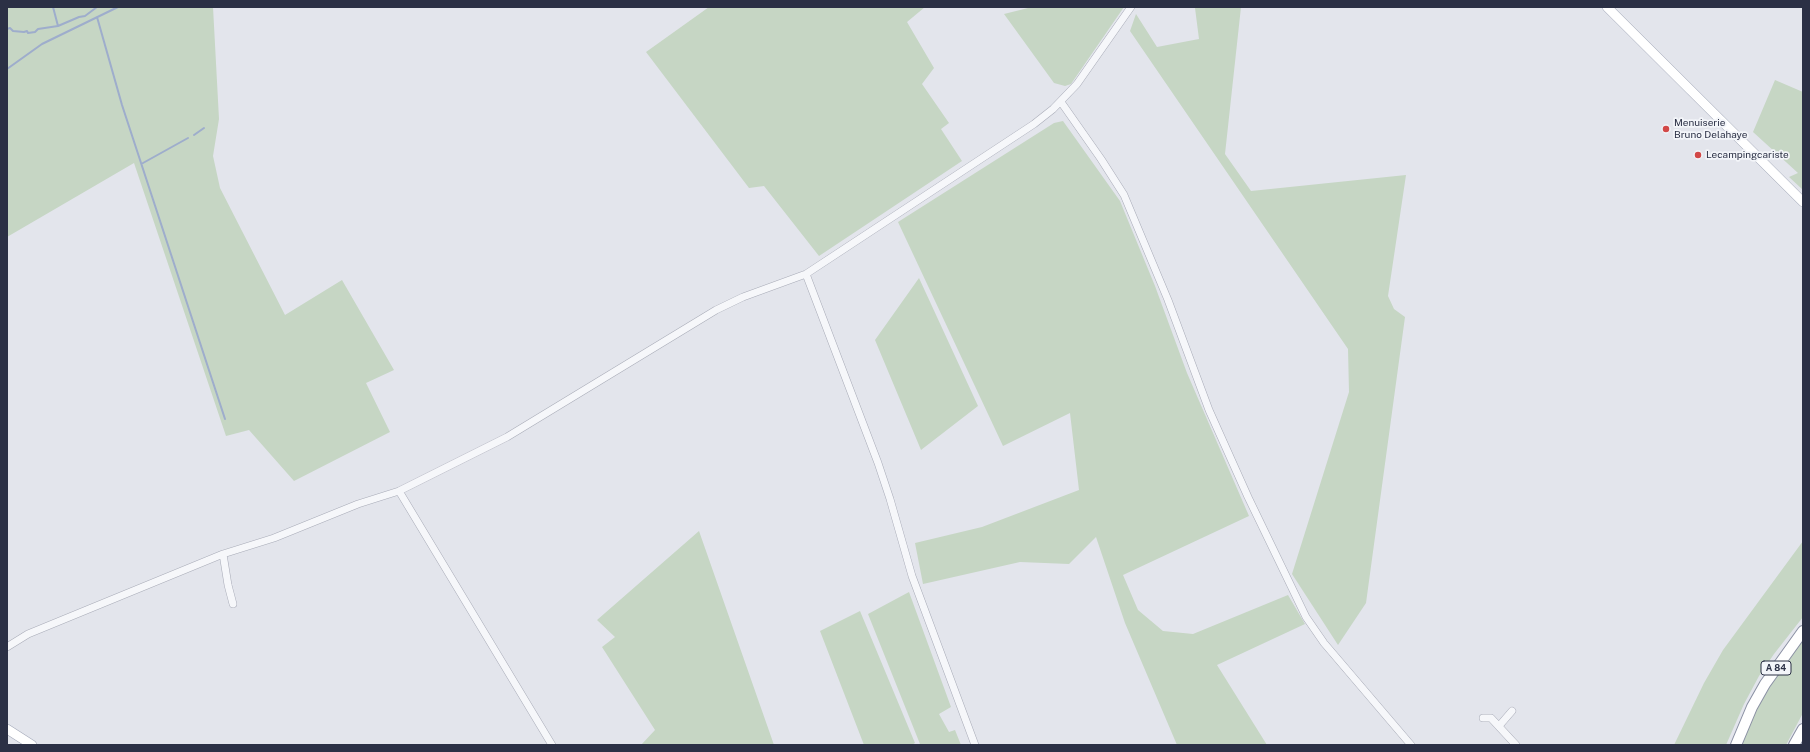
<!DOCTYPE html>
<html>
<head>
<meta charset="utf-8">
<style>
  body { margin:0 }
  #map { position:relative; width:1810px; height:752px; overflow:hidden; background:#e3e5ec; font-family:"Public Sans",sans-serif }
  canvas { display:block }
  .frame { position:absolute; inset:0; border:8px solid #2b3045; pointer-events:none }
</style>
</head>
<body>
<div id="map">
<canvas width="1810" height="752"></canvas>
<div class="frame"></div>
</div>
<script>
const g = document.querySelector('canvas').getContext('2d');
g.lineJoin = 'round';
function fillPath(path, color) { g.fillStyle = color; g.fill(path, 'evenodd'); }
const shape = rows => new Path2D(rows.map(r => 'M' + r).join(''));
function trace(path, color, width, dash) { g.strokeStyle = color; g.lineWidth = width; g.lineCap = dash ? 'butt' : 'round'; g.setLineDash(dash || []); g.stroke(path); }
function drawText(font, color, halo, rows, align = 'center') {
  g.font = font + ' "Public Sans",sans-serif'; g.lineWidth = 3.5; g.setLineDash([]); g.textBaseline = 'middle'; g.strokeStyle = halo; g.fillStyle = color; for (const [text, x, y, turn = 0] of rows) {
    g.save(); g.translate(x, y); g.rotate((+turn || 0) * Math.PI / 180); g.textAlign = isNaN(turn) ? turn : align; if (halo) g.strokeText(text, 0, 0); g.fillText(text, 0, 0); g.restore();
  }
}
const green = shape([
  [7,7,213,7,219,119,213,156,220,188,285,315,342,280,394,370,366,383,390,432,294,481,249,430,226,436,134,163,7,237],
  [709,7,925,7,907,22,934,68,922,84,949,123,941,129,962,161,819,256,764,186,749,188,646,52],
  [1032,7,1124,7,1071,84,1065,86,1054,83,1004,14],
  [1204,7,1241,7,1225,154,1251,191,1406,175,1388,296,1394,309,1405,317,1366,603,1338,645,1292,574,1349,392,1348,349,1130,31,1136,14,1157,47,1199,39,1195,8],
  [1775,80,1803,92,1803,190,1789,177,1798,173,1753,132],
  [1063,121,1120,201,1155,286,1187,373,1249,516,1123,575,1138,610,1163,631,1193,634,1288,595,1305,624,1217,665,1267,745,1177,745,1125,623,1096,537,1069,564,1020,562,923,584,915,543,982,527,1079,490,1070,413,1003,446,898,222,1054,123],
  [919,278,978,406,921,450,875,340],
  [699,531,774,745,641,745,655,730,602,647,615,637,597,620],
  [1803,541,1803,617,1774,654,1759,676,1744,704,1726,745,1674,745,1704,683,1723,650],
  [909,592,951,707,939,714,949,732,955,730,961,745,918,745,920,744,868,614],
  [860,611,915,743,912,745,864,745,820,631],
  [1803,638,1803,713,1786,745,1741,745,1756,711,1778,673]
]);
const stream = shape([
  [53,7,58,26],
  [97,17,122,105,225,419],
  [7,29,10,28,13,31,24,32,27,31,28,33,35,32,38,29,58,26,79,17,85,16,97,7],
  [7,69,42,44,118,7],
  [194,135,204,128],
  [143,163,188,138]
]);
const minor = shape([
  [1061,102,1101,159,1124,195,1168,300,1209,410,1248,497,1306,617,1324,643,1411,745],
  [806,274,878,463,890,499,912,576,975,745],
  [399,491,552,745],
  [223,554,228,585,233,604],
  [7,647,28,634,223,554,274,538,358,504,399,491,507,437,716,310,743,297,806,274,1034,124,1053,109,1077,84,1131,7],
  [1483,718,1491,718,1516,745],
  [1499,726,1512,711]
]);
const major = shape([
  [1607,7,1803,202],
  [7,729,32,745]
]);
const highway = shape([
  [1736,745,1752,707,1765,684,1803,631],
  [1794,745,1803,729]
]);
const markers = [
  [1666,129,4,"#d24847"],
  [1698,155,4,"#d24847"]
];
const shields = [
  [1776,668,30]
];
const shieldNames = [
  ["A 84",1776,668]
];
const poiNames = [
  ["Menuiserie",1674,123],
  ["Bruno Delahaye",1674,135],
  ["Lecampingcariste",1706,155]
];
fillPath(green, '#c6d6c4');
trace(stream, '#9eadcc', 2);
trace(minor, '#a8abb7', 8);
trace(major, '#a2a8b8', 10);
trace(highway, '#8a90a3', 12);
trace(minor, '#f6f7fa', 7);
trace(major, '#fff', 9);
trace(highway, '#fff', 10);
for (const [x, y, r, color] of markers) { const dot = new Path2D(); dot.arc(x, y, r, 0, 2 * Math.PI); g.fillStyle = color; g.fill(dot); trace(dot, '#f3f5f9', 1.5); }
for (const [x, y, w] of shields) { const box = new Path2D(); box.roundRect(x - w / 2, y - 7, w, 14, 3); g.fillStyle = '#f3f5f9'; g.fill(box); trace(box, '#2b3045', 1); }
drawText('bold 9px', '#2b3045', null, shieldNames);
drawText('10px', '#2b3045', '#f3f5f9', poiNames, 'left');
</script>
</body>
</html>
